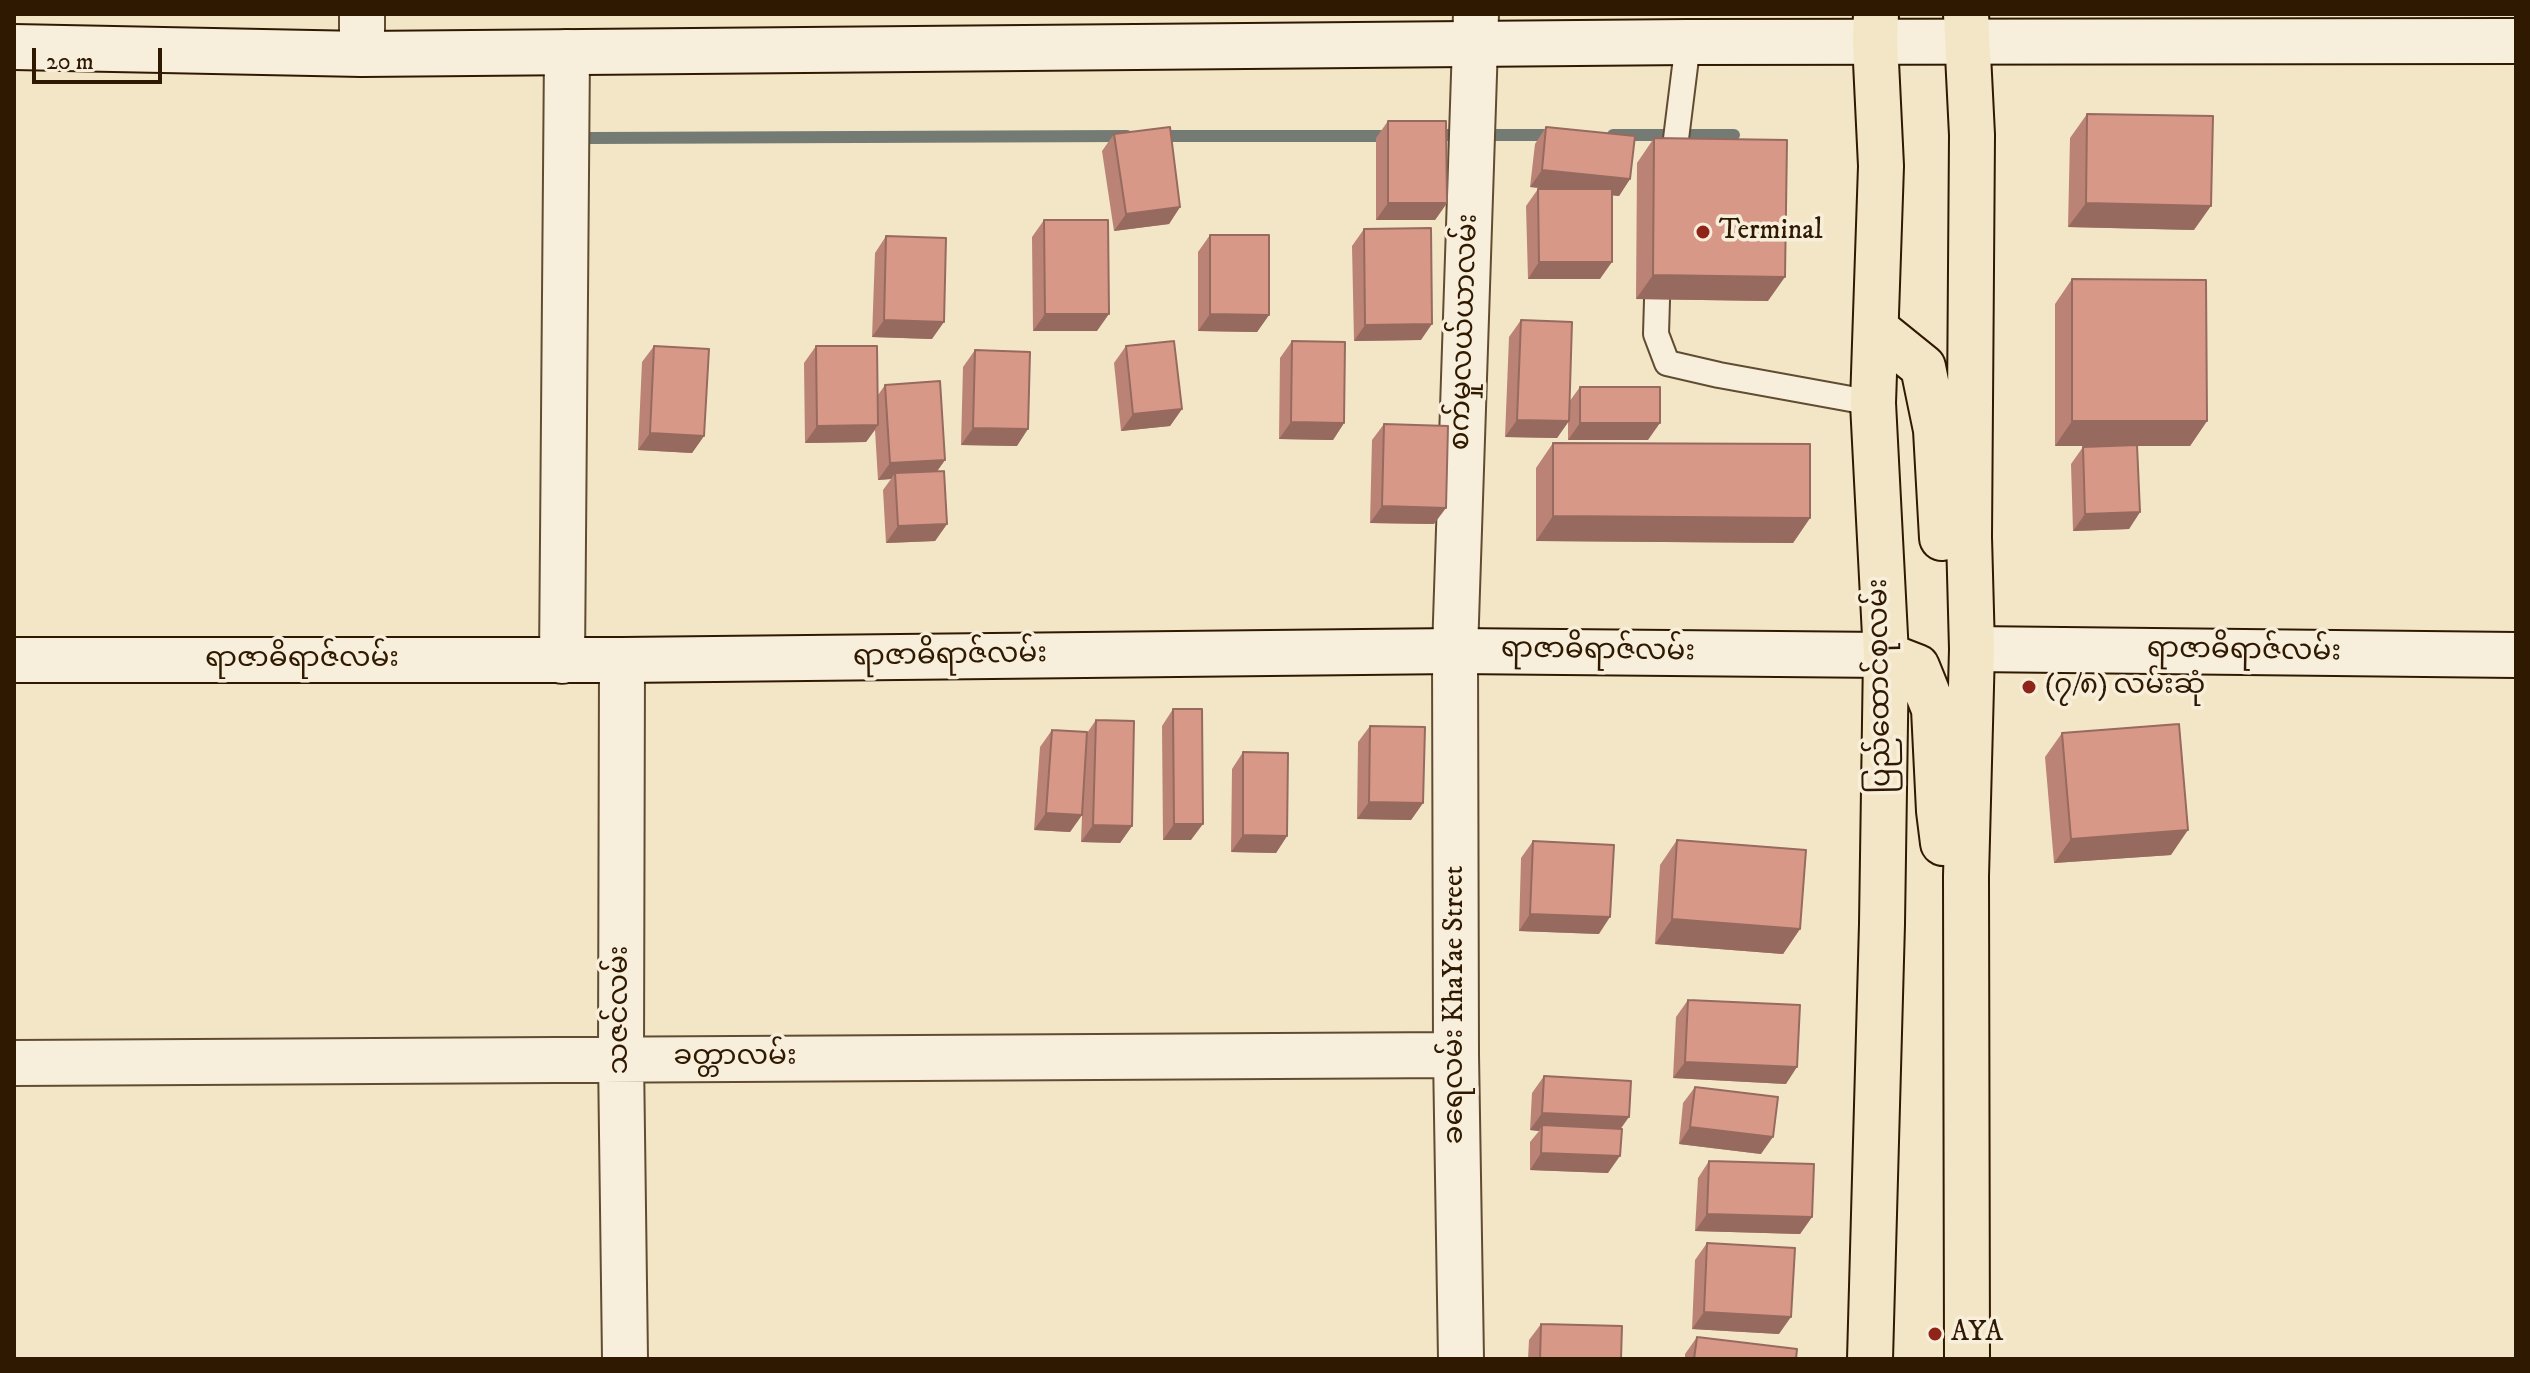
<!DOCTYPE html>
<html>
<head>
<meta charset="utf-8">
<style>
  body { margin:0 }
  #map { position:relative; width:2530px; height:1373px; overflow:hidden; background:#f3e6c7; font-family:"IM FELL DW Pica",serif }
  canvas { display:block }
  .frame { position:absolute; inset:0; border:16px solid #301901; pointer-events:none }
  .scale { position:absolute; left:32px; top:48px; width:130px; height:36px; box-sizing:border-box; border:4px solid #301901; border-top:0; padding-left:10px; font-size:24px; line-height:28px; white-space:nowrap; color:#301901; -webkit-text-stroke:6px #f7efdb; paint-order:stroke }
</style>
</head>
<body>
<div id="map">
<canvas width="2530" height="1373"></canvas>
<div class="frame"></div>
<div class="scale">20 m</div>
</div>
<script>
const g = document.querySelector('canvas').getContext('2d');
g.lineJoin = 'round';
const shape = rows => new Path2D(rows.map(r => 'M' + r).join(''));
function trace(path, color, width, dash) { g.strokeStyle = color; g.lineWidth = width; g.lineCap = dash ? 'butt' : 'round'; g.setLineDash(dash || []); g.stroke(path); }
function fillPath(path, color) { g.fillStyle = color; g.fill(path, 'evenodd'); }
function drawText(font, color, halo, rows, align = 'center') {
  g.font = font + ' "IM FELL DW Pica","Noto Sans Myanmar",serif'; g.lineWidth = 7; g.setLineDash([]); g.textBaseline = 'middle'; g.strokeStyle = halo; g.fillStyle = color; for (const [text, x, y, turn = 0] of rows) {
    g.save(); g.translate(x, y); g.rotate((+turn || 0) * Math.PI / 180); g.textAlign = isNaN(turn) ? turn : align; if (halo) g.strokeText(text, 0, 0); g.fillText(text, 0, 0); g.restore();
  }
}
const stream = shape([
  [1429,135,1555,135],
  [1613,135,1734,135],
  [1157,136,1391,136],
  [589,138,1127,136]
]);
const lane = shape([
  [1673,163,1688,42],
  [1657,300,1656,334,1667,363,1719,375,1873,403]
]);
const street = shape([
  [362,14,362,54],
  [622,660,621,1058,625,1359],
  [562,661,567,52],
  [14,1063,1456,1055],
  [1461,1359,1456,1055,1455,651,1476,14]
]);
const secondary = shape([
  [14,47,362,54,1688,42,2516,41],
  [1972,649,2516,655],
  [14,660,622,660,1455,651,1886,655]
]);
const primary = shape([
  [1966,14,1972,135,1969,537,1972,649,1966,876,1967,1359],
  [1876,329,1923,367,1936,430,1942,538],
  [1886,655,1917,667,1934,709,1939,811,1943,843],
  [1870,1359,1882,924,1886,655,1873,403,1881,166,1875,41,1876,14]
]);
const wall = shape([
  [2087,114,2194,230,2068,227,2070,138],
  [1388,121,1447,203,1435,220,1376,220,1376,138],
  [1546,127,1630,179,1619,196,1612,195,1600,279,1528,279,1526,206,1538,189,1551,189,1530,187,1535,144],
  [1114,134,1180,207,1169,224,1114,231,1102,151],
  [1654,138,1768,301,1636,299,1637,163],
  [1044,220,1097,331,1033,331,1032,237],
  [1364,229,1421,340,1354,341,1352,246],
  [1210,235,1269,315,1257,332,1198,331,1198,252],
  [886,236,932,339,872,337,875,253],
  [2072,279,2207,421,2190,446,2137,446,2140,512,2129,529,2073,531,2071,464,2083,447,2117,446,2055,446,2055,304],
  [1521,320,1569,402,1580,387,1648,440,1568,440,1568,422,1557,438,1505,437,1509,337],
  [1292,341,1344,423,1333,440,1279,439,1280,358],
  [654,346,704,436,692,453,638,450,642,362],
  [816,346,878,395,885,385,945,460,937,471,947,524,935,541,886,543,883,490,891,479,878,480,875,430,866,442,805,443,804,363],
  [1126,346,1182,409,1170,426,1121,431,1114,363],
  [975,350,1017,446,961,445,963,367],
  [1384,424,1434,524,1370,523,1372,440],
  [1553,443,1810,518,1793,543,1536,541,1536,468],
  [1173,709,1191,840,1163,840,1162,726],
  [1096,720,1132,826,1120,843,1081,842,1082,815,1070,832,1034,830,1040,747,1052,730,1087,733],
  [1370,726,1423,803,1411,820,1357,819,1358,742],
  [2062,733,2171,855,2054,863,2045,757],
  [1243,752,1287,836,1276,853,1231,852,1232,769],
  [1677,840,1800,929,1783,954,1655,944,1660,865],
  [1533,841,1599,934,1519,931,1521,858],
  [1688,1000,1786,1084,1673,1078,1676,1017],
  [1544,1076,1621,1129,1608,1173,1530,1170,1530,1142,1539,1131,1530,1130,1532,1093],
  [1695,1087,1761,1154,1679,1144,1683,1103],
  [1709,1161,1812,1217,1800,1234,1695,1231,1698,1178],
  [1707,1243,1779,1334,1692,1329,1695,1260],
  [1541,1324,1621,1359,1528,1359,1529,1340],
  [1697,1337,1796,1359,1685,1359,1685,1354]
]);
const shadedWall = shape([
  [1542,170,1630,179,1619,196,1530,187],
  [1388,203,1447,203,1435,220,1376,220],
  [2086,203,2211,206,2194,230,2068,227],
  [1180,207,1169,224,1114,231,1126,214],
  [1539,262,1612,262,1600,279,1528,279],
  [1653,275,1785,277,1768,301,1636,299],
  [1045,314,1109,314,1097,331,1033,331],
  [1210,314,1269,315,1257,332,1198,331],
  [884,320,944,322,932,339,872,337],
  [1432,324,1421,340,1354,341,1365,325],
  [1182,409,1170,426,1121,431,1133,414],
  [1517,420,1569,421,1557,438,1505,437],
  [2072,421,2207,421,2190,446,2055,446],
  [1291,422,1344,423,1333,440,1279,439],
  [1580,423,1660,423,1648,440,1568,440],
  [878,425,866,442,805,443,817,426],
  [973,428,1028,429,1017,446,961,445],
  [650,433,704,436,692,453,638,450],
  [945,460,933,477,895,473,891,479,878,480,890,463],
  [1382,506,1446,508,1434,524,1370,523],
  [2140,512,2129,529,2073,531,2085,514],
  [1553,516,1810,518,1793,543,1536,541],
  [947,524,935,541,886,543,898,526],
  [1369,802,1423,803,1411,820,1357,819],
  [1046,813,1082,815,1070,832,1034,830],
  [1174,824,1203,824,1191,840,1163,840],
  [1093,825,1132,826,1120,843,1081,842],
  [2188,830,2171,855,2054,863,2071,839],
  [1243,835,1287,836,1276,853,1231,852],
  [1530,914,1610,917,1599,934,1519,931],
  [1672,919,1800,929,1783,954,1655,944],
  [1685,1062,1797,1067,1786,1084,1673,1078],
  [1542,1113,1629,1117,1617,1134,1542,1125,1539,1131,1530,1130],
  [1690,1127,1773,1137,1761,1154,1679,1144],
  [1541,1153,1620,1156,1608,1173,1530,1170],
  [1707,1214,1812,1217,1800,1234,1695,1231],
  [1704,1312,1791,1317,1779,1334,1692,1329]
]);
const building = shape([
  [2087,114,2213,116,2211,206,2086,203,2087,114],
  [1388,121,1446,121,1447,203,1388,203,1388,121],
  [1170,127,1180,207,1126,214,1114,134,1170,127],
  [1546,127,1635,136,1630,179,1542,170,1546,127],
  [1654,138,1787,140,1785,277,1653,275,1654,138],
  [1538,189,1612,189,1612,262,1539,262,1538,189],
  [1044,220,1108,220,1109,314,1045,314,1044,220],
  [1431,228,1432,324,1365,325,1364,229,1431,228],
  [1210,235,1269,235,1269,315,1210,314,1210,235],
  [886,236,946,238,944,322,884,320,886,236],
  [2072,279,2206,280,2207,421,2072,421,2072,279],
  [1521,320,1572,322,1569,421,1517,420,1521,320],
  [1174,341,1182,409,1133,414,1126,346,1174,341],
  [1292,341,1345,342,1344,423,1291,422,1292,341],
  [654,346,709,349,704,436,650,433,654,346],
  [816,346,877,346,878,425,817,426,816,346],
  [975,350,1030,352,1028,429,973,428,975,350],
  [940,381,945,460,890,463,885,385,940,381],
  [1580,387,1660,387,1660,423,1580,423,1580,387],
  [1384,424,1448,426,1446,508,1382,506,1384,424],
  [1553,443,1810,444,1810,518,1553,516,1553,443],
  [2137,445,2140,512,2085,514,2083,447,2137,445],
  [944,471,947,524,898,526,895,473,944,471],
  [1173,709,1202,709,1203,824,1174,824,1173,709],
  [1096,720,1134,721,1132,826,1093,825,1096,720],
  [2179,724,2188,830,2071,839,2062,733,2179,724],
  [1370,726,1425,727,1423,803,1369,802,1370,726],
  [1052,730,1087,732,1082,815,1046,813,1052,730],
  [1243,752,1288,753,1287,836,1243,835,1243,752],
  [1677,840,1806,850,1800,929,1672,919,1677,840],
  [1533,841,1614,845,1610,917,1530,914,1533,841],
  [1688,1000,1800,1005,1797,1067,1685,1062,1688,1000],
  [1544,1076,1631,1081,1629,1117,1542,1113,1544,1076],
  [1695,1087,1778,1097,1773,1137,1690,1127,1695,1087],
  [1542,1125,1622,1129,1620,1156,1541,1153,1542,1125],
  [1709,1161,1814,1164,1812,1217,1707,1214,1709,1161],
  [1707,1243,1795,1248,1791,1317,1704,1312,1707,1243],
  [1541,1324,1622,1326,1621,1359,1540,1359,1541,1324],
  [1697,1337,1797,1349,1796,1359,1694,1359,1697,1337]
]);
const markers = [
  [1703,232,8,"#8f2418"],
  [2029,687,8,"#8f2418"],
  [1935,1334,8,"#8f2418"]
];
const poiNames = [
  ["Terminal",1719,232],
  ["(၇/၈) လမ်းဆုံ",2045,687],
  ["AYA",1951,1334]
];
const streetNames = [
  ["စက်မှုလယ်ယာလမ်း",1466,332,-88],
  ["ရာဇာဓိရာဇ်လမ်း",1598,652,1],
  ["ရာဇာဓိရာဇ်လမ်း",2244,652,1],
  ["ရာဇာဓိရာဇ်လမ်း",950,657,-1],
  ["ရာဇာဓိရာဇ်လမ်း",302,660],
  ["ပြည်ထောင်စုလမ်း",1882,686,-91],
  ["ခရေလမ်း KhaYae Street",1456,1005,-90],
  ["သဇင်လမ်း",621,1010,-90],
  ["ခတ္တာလမ်း",735,1058]
];
trace(stream, '#737b74', 12);
trace(lane, '#614c32', 28);
trace(street, '#614c32', 48);
trace(secondary, '#301901', 48);
trace(primary, '#301901', 48);
trace(lane, '#f7efdb', 24);
trace(street, '#f7efdb', 44);
trace(secondary, '#f7efdb', 44);
trace(primary, '#f3e6c7', 44);
fillPath(wall, '#ba8375');
fillPath(shadedWall, '#976a5f');
fillPath(building, '#d89888');
trace(building, '#976a5f', 2);
for (const [x, y, r, color] of markers) { const dot = new Path2D(); dot.arc(x, y, r, 0, 2 * Math.PI); g.fillStyle = color; g.fill(dot); trace(dot, '#f7efdb', 3); }
drawText('28px', '#301901', '#f7efdb', poiNames, 'left');
drawText('28px', '#301901', '#f7efdb', streetNames);
</script>
</body>
</html>
